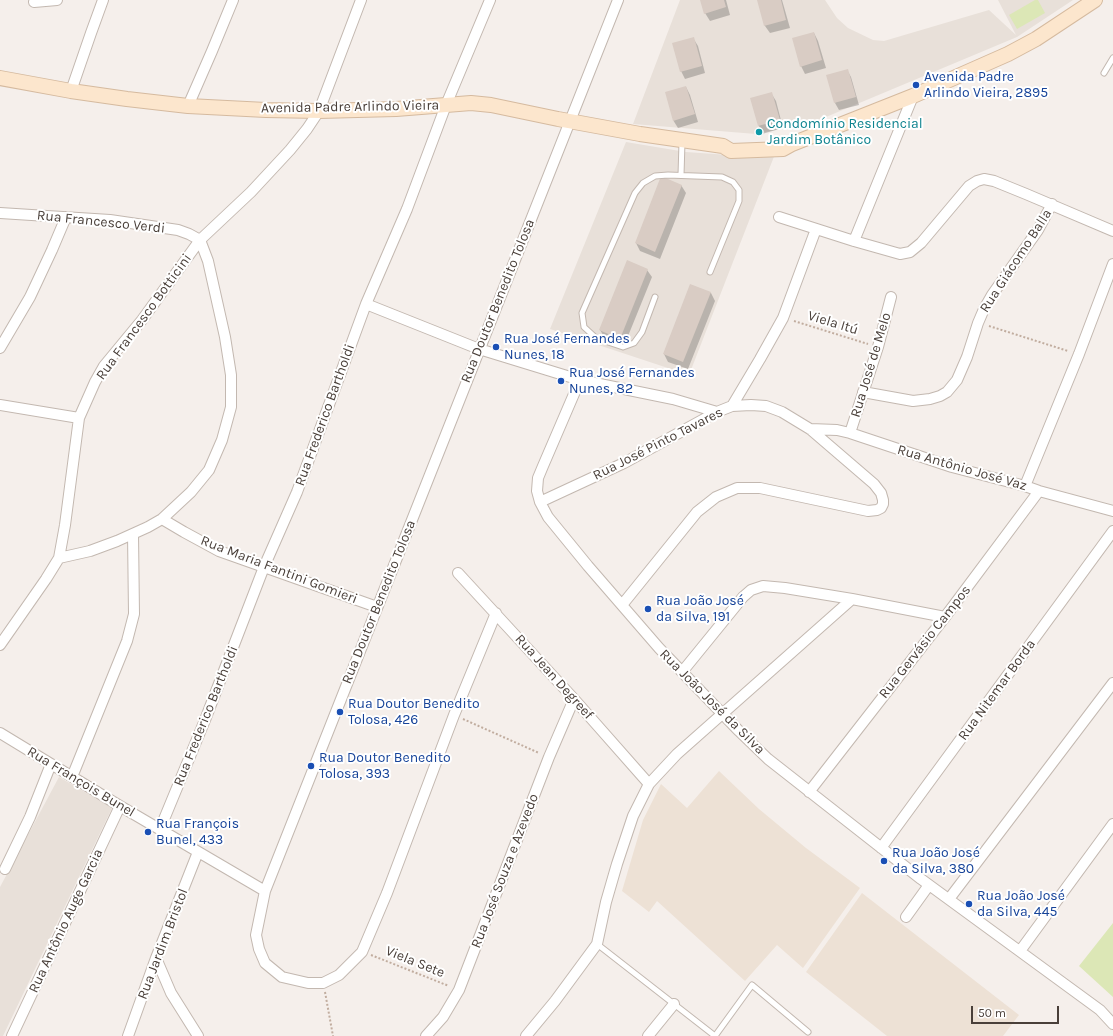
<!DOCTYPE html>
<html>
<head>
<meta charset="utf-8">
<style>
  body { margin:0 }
  #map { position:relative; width:1113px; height:1036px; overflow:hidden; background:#f5efeb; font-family:Karla,sans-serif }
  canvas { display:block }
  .scale { position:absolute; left:971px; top:1006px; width:88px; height:18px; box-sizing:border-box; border:2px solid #493f39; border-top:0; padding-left:5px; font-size:12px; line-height:14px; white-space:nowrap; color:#493f39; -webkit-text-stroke:3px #fff; paint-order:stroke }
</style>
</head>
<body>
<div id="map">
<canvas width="1113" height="1036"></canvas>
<div class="scale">50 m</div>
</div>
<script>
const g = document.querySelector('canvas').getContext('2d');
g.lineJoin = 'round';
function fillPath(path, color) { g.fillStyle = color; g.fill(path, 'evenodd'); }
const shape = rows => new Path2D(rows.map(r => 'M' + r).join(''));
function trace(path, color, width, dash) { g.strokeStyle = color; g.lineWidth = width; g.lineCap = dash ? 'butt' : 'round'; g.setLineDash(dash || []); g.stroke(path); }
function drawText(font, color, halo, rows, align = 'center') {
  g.font = font + ' Karla,sans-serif'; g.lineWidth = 4; g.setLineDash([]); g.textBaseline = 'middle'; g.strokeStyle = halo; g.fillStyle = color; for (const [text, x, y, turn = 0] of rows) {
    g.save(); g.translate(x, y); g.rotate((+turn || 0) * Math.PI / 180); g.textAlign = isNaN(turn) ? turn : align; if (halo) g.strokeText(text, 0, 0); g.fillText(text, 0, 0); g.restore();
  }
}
const residential = shape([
  [680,0,825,0,837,18,848,28,873,40,884,41,989,10,1016,35,998,0,1073,0,1017,37,814,122,756,134,633,124],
  [626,142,686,152,729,155,775,154,689,375,550,329],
  [59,777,112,808,3,1036,0,1036,0,887]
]);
const education = shape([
  [719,771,759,809,806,848,860,888,803,968,777,945,745,981,657,901,649,912,622,891,643,820,661,784,687,808],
  [862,893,1019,1015,1003,1036,887,1036,806,972]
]);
const green = shape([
  [1035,0,1038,0,1045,13,1017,29,1009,15],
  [1113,923,1113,997,1079,966]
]);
const shadow = shape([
  [701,0,726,0,730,15,710,21,705,13],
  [758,0,782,0,790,28,770,33,765,26],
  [814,33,818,41,826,68,805,74,801,66],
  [693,38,698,46,705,73,685,79,681,71],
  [847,70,851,77,859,105,839,110,835,103],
  [686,87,690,95,698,122,678,128,673,120],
  [771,93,776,101,783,128,762,134,762,135,758,136,757,131,761,130,759,126,751,99],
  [681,185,686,193,660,259,640,251,636,243],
  [647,270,652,277,624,346,605,338,600,330],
  [691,285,711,293,715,301,688,369,668,362,664,354]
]);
const building = shape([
  [700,0,724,0,726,7,704,14],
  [757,0,781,0,786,20,764,26],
  [814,32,822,60,800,67,792,38],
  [694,37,702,66,680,72,672,43],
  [848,69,856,97,834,103,826,75],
  [686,86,695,114,673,121,665,92],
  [772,92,780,120,758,126,750,98],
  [761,129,762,133,756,134,756,130],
  [661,176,682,185,655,252,635,243],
  [627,260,648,269,620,339,599,330],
  [690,284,711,292,683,362,663,354]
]);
const path = shape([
  [794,321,868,344],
  [989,326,1068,351],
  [463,719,539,753],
  [371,955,449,986],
  [325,992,333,1036]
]);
const service = shape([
  [1104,73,1113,58],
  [681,175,682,142],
  [655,297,642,332,634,343,623,347,596,338,584,327,582,313,635,193,643,183,655,176,668,175,722,177,733,182,739,190,739,201,710,272],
  [597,944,715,1036,752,985,808,1032]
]);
const minor = shape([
  [34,2,57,0],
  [71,91,91,33,103,0],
  [188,106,212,51,233,0],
  [0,213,110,220,178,230,189,234,200,240,208,261,225,337,231,375,231,407,222,440,209,470,191,492,162,519,148,527,117,541,90,551,59,558],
  [779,217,854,241,900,254,910,252,921,243,969,186,977,181,984,179,994,181,1026,194,1113,231],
  [854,241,913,96],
  [366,304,479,349,580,380,673,399,717,412],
  [0,348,30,297,52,250,66,217],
  [580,380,543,466,538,478,537,491,540,502,548,517,588,566,659,648,739,731,768,759,921,879,1100,1010,1113,1024],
  [863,392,913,401,930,399,940,396,947,392,957,380,967,357,978,323,984,309,992,295,1038,230,1052,204],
  [0,405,79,418],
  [732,406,760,359,783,318,816,229],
  [810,429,837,430,850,433,952,467,1025,486,1039,491,1113,511],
  [850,433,878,347,891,297],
  [1025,486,1079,354,1113,264],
  [540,502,624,463,717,412,732,406,751,405,766,406,782,412,810,429,874,484,881,493,883,500,883,504,881,508,877,510,868,511,760,488,737,488,716,497,697,512,622,605],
  [162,519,184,532,219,551,377,607],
  [458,573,574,699,649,784],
  [496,613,454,715,387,893,362,952,339,975,323,983,308,983,282,977,265,963,259,949,256,935,265,891,618,0],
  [0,645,46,579,59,558,65,525,79,418,95,382,104,366,142,320,200,240,251,192,290,150,307,129,319,111,361,0],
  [682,672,743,597,751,590,763,586,785,588,852,599,945,617],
  [0,733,120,806,265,891],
  [72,777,127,641,134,614,133,534],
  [809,792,945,617,1039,491],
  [160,829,205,720,264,567,297,492,366,304,407,209,446,105,490,0],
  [881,848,1113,531],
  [5,869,30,817,51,764],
  [949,899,1113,683],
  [906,917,929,885],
  [1020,951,1113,824],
  [156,958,171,993,198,1036],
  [12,1036,120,806],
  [128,1036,156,958,198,852],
  [426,1036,443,1017,459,990,549,757,574,699],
  [526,1036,555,1001,597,944,606,902,617,864,633,816,649,784,677,754,852,599],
  [648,1036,674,1004]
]);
const secondary = shape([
  [0,78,71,91,127,99,188,106,266,110,319,111,396,109,471,103,491,105,558,119,640,134,723,146,731,151,783,149,792,144,913,96,1008,54,1036,39,1095,0]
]);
const markers = [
  [916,85,4,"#1a4fb4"],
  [759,132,4,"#0f9aa8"],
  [496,347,4,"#1a4fb4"],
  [561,381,4,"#1a4fb4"],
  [648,609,4,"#1a4fb4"],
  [340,712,4,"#1a4fb4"],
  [311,766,4,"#1a4fb4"],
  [148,832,4,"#1a4fb4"],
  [884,861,4,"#1a4fb4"],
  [969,904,4,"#1a4fb4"]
];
const transitNames = [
  ["Avenida Padre",924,77],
  ["Arlindo Vieira, 2895",924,93],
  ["Rua José Fernandes",504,339],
  ["Nunes, 18",504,355],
  ["Rua José Fernandes",569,373],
  ["Nunes, 82",569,389],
  ["Rua João José",656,601],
  ["da Silva, 191",656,617],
  ["Rua Doutor Benedito",348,704],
  ["Tolosa, 426",348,720],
  ["Rua Doutor Benedito",319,758],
  ["Tolosa, 393",319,774],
  ["Rua François",156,824],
  ["Bunel, 433",156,840],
  ["Rua João José",892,853],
  ["da Silva, 380",892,869],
  ["Rua João José",977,896],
  ["da Silva, 445",977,912]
];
const streetNames = [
  ["Avenida Padre Arlindo Vieira",350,107,-1],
  ["Rua Francesco Verdi",101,222,6],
  ["Rua Giácomo Balla",1016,261,-57],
  ["Rua Doutor Benedito Tolosa",498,301,-68],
  ["Rua Francesco Botticini",144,317,-54],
  ["Viela Itú",833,323,17],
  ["Rua José de Melo",871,365,-73],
  ["Rua Frederico Bartholdi",325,415,-70],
  ["Rua José Pinto Tavares",658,444,-27],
  ["Rua Antônio José Vaz",962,468,16],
  ["Rua Maria Fantini Gomieri",279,570,21],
  ["Rua Doutor Benedito Tolosa",379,602,-68],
  ["Rua Gervásio Campos",925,642,-52],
  ["Rua Jean Degreef",554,677,48],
  ["Rua Nitemar Borda",997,690,-54],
  ["Rua João José da Silva",712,702,45],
  ["Rua Frederico Bartholdi",206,716,-68],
  ["Rua François Bunel",81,782,31],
  ["Rua José Souza e Azevedo",505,871,-69],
  ["Rua Antônio Auge Garcia",66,921,-65],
  ["Rua Jardim Bristol",163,944,-69],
  ["Viela Sete",415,962,22]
];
const cultureNames = [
  ["Condomínio Residencial",767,124],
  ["Jardim Botânico",767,140]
];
fillPath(residential, '#e8e0d9');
fillPath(education, '#ede1d5');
fillPath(green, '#dce7b6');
fillPath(shadow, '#0003');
fillPath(building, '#d9ccc4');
trace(service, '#c3b8b0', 7);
trace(minor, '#c3b8b0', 12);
trace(secondary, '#d5ba9f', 16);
trace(path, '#c1ad9f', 2, [2, 2]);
trace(service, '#fff', 5);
trace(minor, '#fff', 10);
trace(secondary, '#fce6cd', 14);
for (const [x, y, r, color] of markers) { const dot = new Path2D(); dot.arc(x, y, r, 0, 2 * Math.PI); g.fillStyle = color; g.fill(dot); trace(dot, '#fff', 1.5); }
drawText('14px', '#164399', '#fff', transitNames, 'left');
drawText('14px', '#493f39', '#fff', streetNames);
drawText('14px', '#0d838f', '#fff', cultureNames, 'left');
</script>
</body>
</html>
